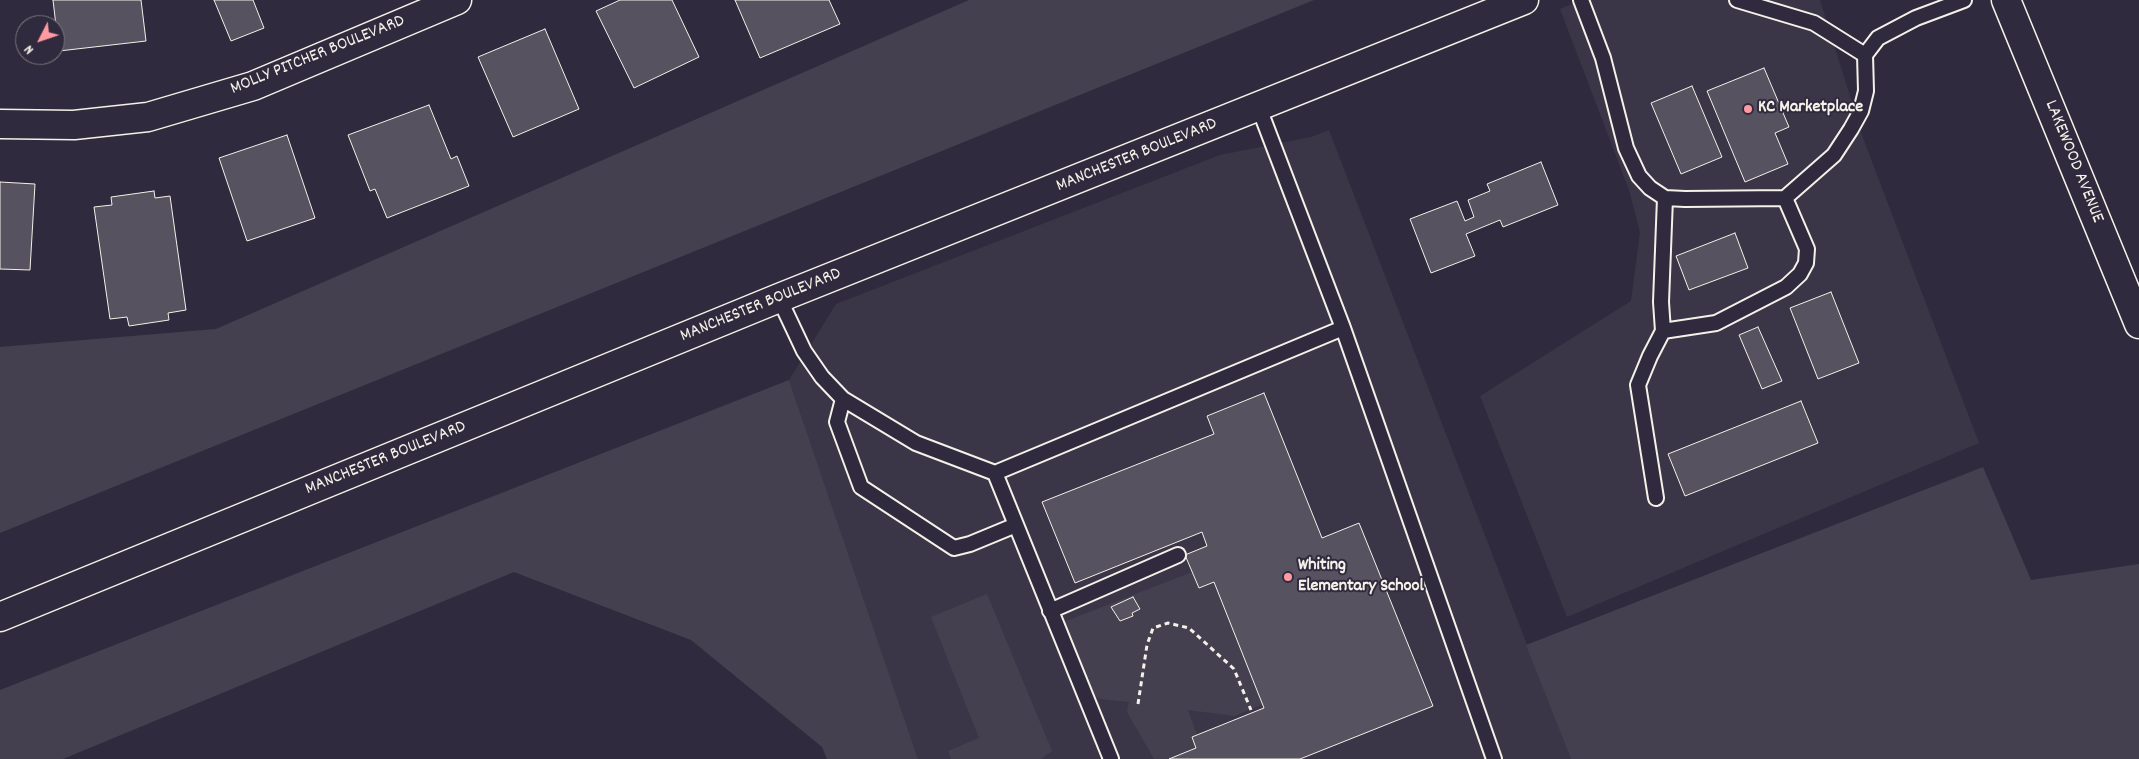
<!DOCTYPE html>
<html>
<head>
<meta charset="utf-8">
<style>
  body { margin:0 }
  #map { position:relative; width:2139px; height:759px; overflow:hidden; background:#2f2a3d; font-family:Dekko,sans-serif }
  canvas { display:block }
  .north { position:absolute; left:15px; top:15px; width:50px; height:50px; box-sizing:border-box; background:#2f2a3d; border:1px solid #7e7a81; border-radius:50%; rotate:229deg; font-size:14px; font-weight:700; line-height:20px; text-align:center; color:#f4f1e8 }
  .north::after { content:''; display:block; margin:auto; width:18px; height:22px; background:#ff9aa2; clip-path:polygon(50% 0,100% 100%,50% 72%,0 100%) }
</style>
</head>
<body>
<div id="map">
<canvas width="2139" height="759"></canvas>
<div class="north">N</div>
</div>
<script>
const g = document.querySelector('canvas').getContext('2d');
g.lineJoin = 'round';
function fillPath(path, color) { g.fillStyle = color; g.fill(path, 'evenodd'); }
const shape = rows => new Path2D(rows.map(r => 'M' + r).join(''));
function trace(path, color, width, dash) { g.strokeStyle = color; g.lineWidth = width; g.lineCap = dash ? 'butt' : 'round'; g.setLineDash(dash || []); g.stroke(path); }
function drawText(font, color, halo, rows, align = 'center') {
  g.font = font + ' Dekko,sans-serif'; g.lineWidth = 4; g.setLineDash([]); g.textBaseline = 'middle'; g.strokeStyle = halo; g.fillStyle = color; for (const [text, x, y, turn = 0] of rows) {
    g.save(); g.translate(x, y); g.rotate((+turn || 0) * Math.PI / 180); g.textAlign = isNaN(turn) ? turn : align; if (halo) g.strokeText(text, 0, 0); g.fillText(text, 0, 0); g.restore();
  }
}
const built = shape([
  [1581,0,1820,0,1863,138,1979,443,1567,617,1480,396,1631,301,1640,232,1629,190,1560,9],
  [1329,130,1571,759,918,759,789,380,836,304,1220,155,1311,137]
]);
const green = shape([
  [969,0,1314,0,0,533,0,347,216,329],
  [789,380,918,759,827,759,822,747,691,640,514,572,63,759,0,759,0,690],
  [1983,467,2031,580,2139,564,2139,759,1571,759,1526,645],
  [1192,572,1199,588,1214,582,1263,704,1235,716,1188,710,1197,735,1192,737,1196,748,1169,759,1154,759,1127,712,1129,702,1100,699,1082,689,1056,625],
  [987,594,1052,751,1041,759,951,759,948,751,979,738,931,617]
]);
const building = shape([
  [53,0,141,0,146,41,59,51,53,0],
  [214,0,253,0,264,28,231,41,214,0],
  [620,0,672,0,699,57,634,88,596,11,620,0],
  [735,0,829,0,840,24,760,58,735,0],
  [545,29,579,109,513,137,478,57,545,29],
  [1764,68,1789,127,1775,133,1788,164,1745,182,1707,91,1764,68],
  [1692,86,1722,157,1681,174,1651,103,1692,86],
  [429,105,451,159,457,156,469,186,387,218,375,189,370,191,348,135,429,105],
  [287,135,315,218,247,241,219,158,287,135],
  [1541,162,1558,205,1503,227,1500,220,1466,234,1475,256,1431,273,1410,219,1457,201,1465,221,1474,217,1468,200,1490,191,1487,184,1541,162],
  [0,182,35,184,30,270,0,269,0,182],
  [154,191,155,198,170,196,186,310,168,313,169,320,129,326,127,317,110,319,94,207,112,205,111,197,154,191],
  [1735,233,1748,268,1689,290,1676,256,1735,233],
  [1831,292,1859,363,1818,379,1790,308,1831,292],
  [1758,327,1782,381,1762,389,1739,335,1758,327],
  [1264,393,1322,538,1359,523,1433,706,1300,759,1169,759,1196,748,1192,737,1264,708,1214,582,1199,588,1185,555,1207,546,1202,532,1075,583,1042,502,1214,434,1207,416,1264,393],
  [1801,401,1818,443,1685,496,1668,454,1801,401],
  [1133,597,1140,609,1132,613,1133,616,1120,621,1111,607,1133,597]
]);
const path = shape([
  [1138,704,1147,645,1153,628,1168,623,1189,628,1234,669,1251,710]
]);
const lane = shape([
  [1581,0,1603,58,1626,148,1639,176,1650,188,1665,198,1685,199,1785,198,1834,155,1851,129,1861,111,1866,91,1865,55,1878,38,1916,18,1964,0],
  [1737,0,1814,23,1865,55],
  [1259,108,1343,328,1494,759],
  [779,298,804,351,822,377,843,399,916,443,995,473,1343,328],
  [1663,331,1661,302,1665,198],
  [843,399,837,422,861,487,954,548,970,544,1016,525],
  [995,473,1111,759],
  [1656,498,1638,385,1650,356,1663,331,1716,323,1786,287,1800,274,1806,263,1807,249,1785,198],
  [1050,611,1178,555]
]);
const street = shape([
  [2006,0,2139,324],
  [0,124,74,125,148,117,253,86,457,0]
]);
const secondary = shape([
  [0,617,779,298,1524,0]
]);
const markers = [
  [1748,109,5,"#ff9aa2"],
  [1288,577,5,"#ff9aa2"]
];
const streetNames = [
  ["MOLLY PITCHER BOULEVARD",318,56,-22],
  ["MANCHESTER BOULEVARD",1137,156,-22],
  ["LAKEWOOD AVENUE",2073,162,68],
  ["MANCHESTER BOULEVARD",761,306,-22],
  ["MANCHESTER BOULEVARD",386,459,-22]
];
const poiNames = [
  ["KC Marketplace",1758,109],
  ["Whiting",1298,567],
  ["Elementary School",1298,588]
];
fillPath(built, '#3b3647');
fillPath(green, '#454050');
fillPath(building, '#56525f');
trace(building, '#f4f1e8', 1);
trace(lane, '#f4f1e8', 18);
trace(street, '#f4f1e8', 31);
trace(secondary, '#f4f1e8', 31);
trace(path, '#f4f1e8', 3, [5, 4]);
trace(lane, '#2f2a3d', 14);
trace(street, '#2f2a3d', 28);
trace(secondary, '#2f2a3d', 28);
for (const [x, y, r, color] of markers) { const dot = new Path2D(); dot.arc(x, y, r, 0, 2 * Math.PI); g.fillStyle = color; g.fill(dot); trace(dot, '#2f2a3d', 2); }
drawText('18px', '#f4f1e8', '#2f2a3d', streetNames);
drawText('bold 18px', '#f4f1e8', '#2f2a3d', poiNames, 'left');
</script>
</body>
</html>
